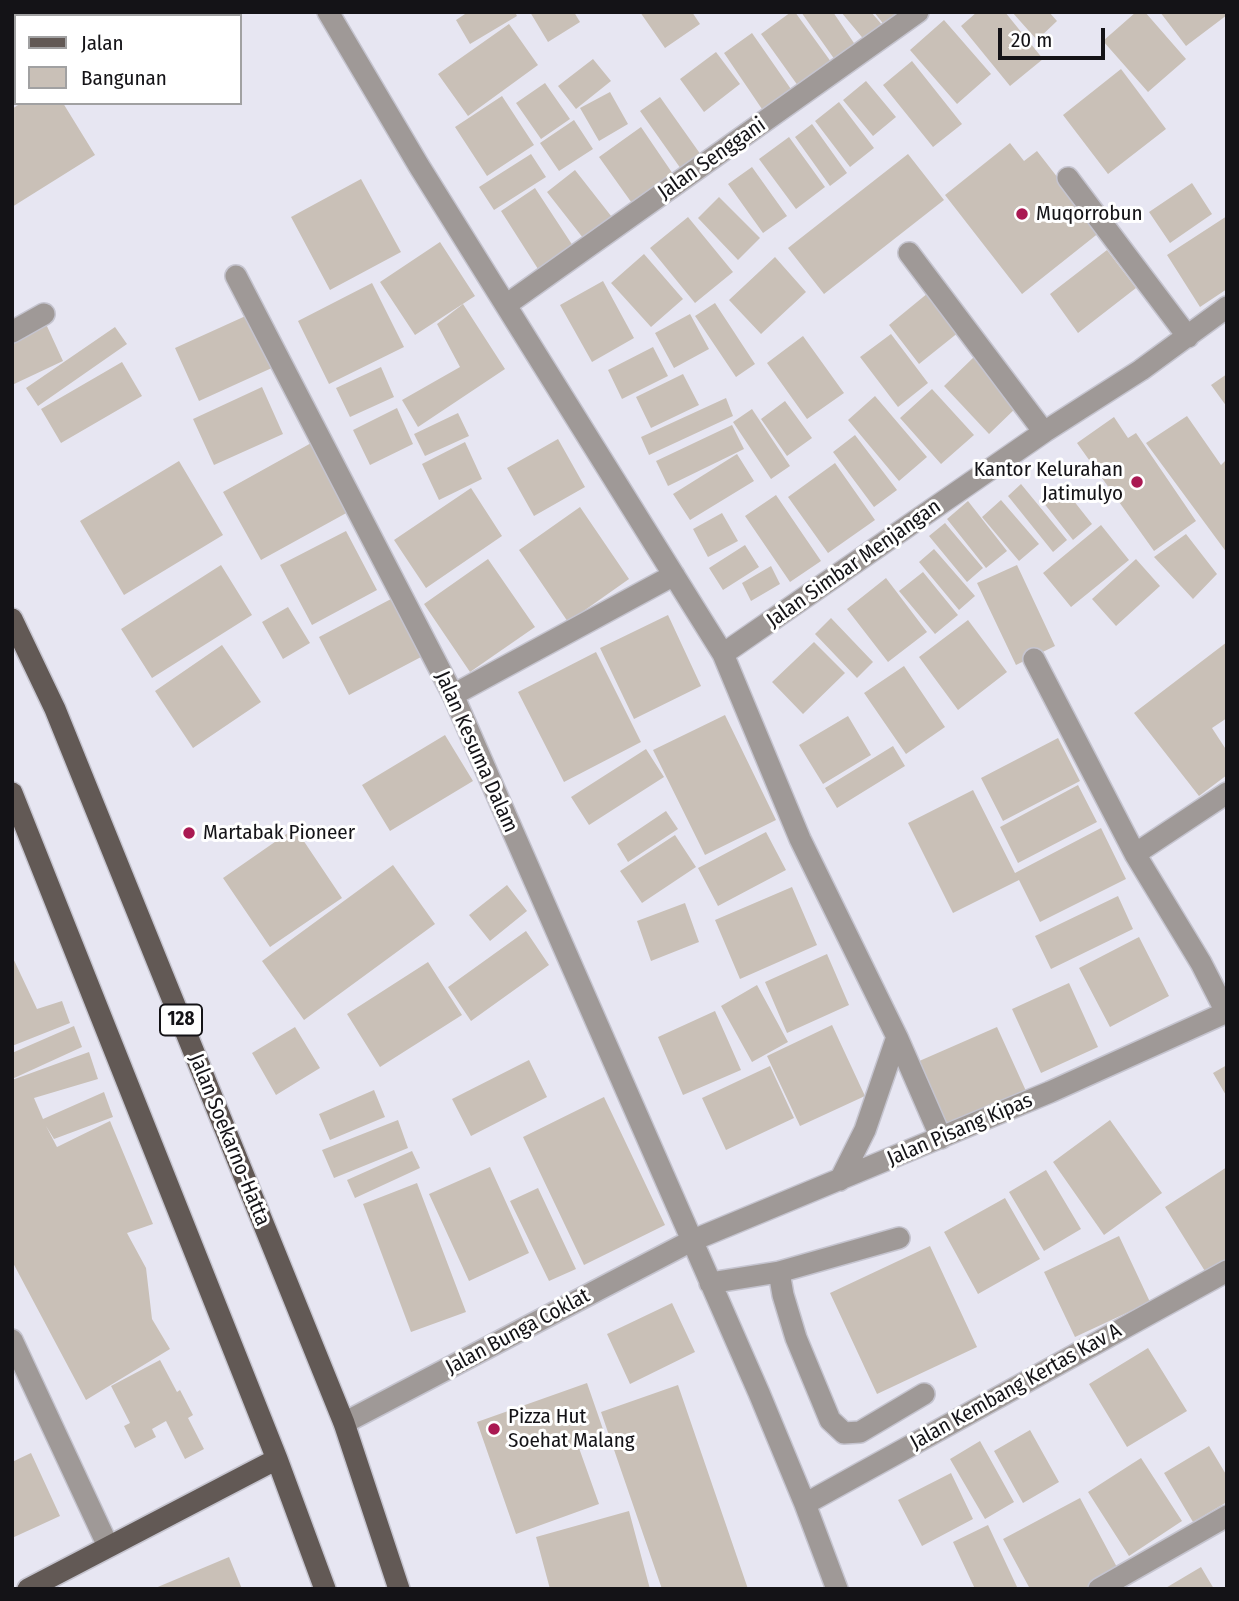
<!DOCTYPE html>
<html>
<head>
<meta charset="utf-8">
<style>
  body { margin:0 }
  #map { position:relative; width:1239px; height:1601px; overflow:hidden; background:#e7e6f2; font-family:"Fira Sans Condensed",sans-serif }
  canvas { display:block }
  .frame { position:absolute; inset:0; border:14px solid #141317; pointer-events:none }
  .legend { position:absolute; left:14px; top:14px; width:228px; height:91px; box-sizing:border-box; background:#fff; border:2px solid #a1a1a2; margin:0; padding:9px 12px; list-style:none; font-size:21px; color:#141317 }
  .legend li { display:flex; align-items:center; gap:14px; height:35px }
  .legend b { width:35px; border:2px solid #a1a1a2 }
  .scale { position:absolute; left:998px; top:28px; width:107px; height:32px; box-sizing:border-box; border:4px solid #141317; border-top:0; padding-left:9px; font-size:21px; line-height:24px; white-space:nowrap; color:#141317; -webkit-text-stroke:5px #fff; paint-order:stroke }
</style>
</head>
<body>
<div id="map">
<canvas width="1239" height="1601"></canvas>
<div class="frame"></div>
<ul class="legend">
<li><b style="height:9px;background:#625955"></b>Jalan</li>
<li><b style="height:19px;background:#c9c0b7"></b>Bangunan</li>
</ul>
<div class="scale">20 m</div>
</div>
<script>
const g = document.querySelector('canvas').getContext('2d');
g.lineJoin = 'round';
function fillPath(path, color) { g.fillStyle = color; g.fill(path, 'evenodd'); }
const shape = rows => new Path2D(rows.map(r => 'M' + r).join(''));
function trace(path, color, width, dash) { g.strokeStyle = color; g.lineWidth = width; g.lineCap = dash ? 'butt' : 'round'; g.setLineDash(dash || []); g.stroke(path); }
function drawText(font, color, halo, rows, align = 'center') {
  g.font = font + ' "Fira Sans Condensed",sans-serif'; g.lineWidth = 6; g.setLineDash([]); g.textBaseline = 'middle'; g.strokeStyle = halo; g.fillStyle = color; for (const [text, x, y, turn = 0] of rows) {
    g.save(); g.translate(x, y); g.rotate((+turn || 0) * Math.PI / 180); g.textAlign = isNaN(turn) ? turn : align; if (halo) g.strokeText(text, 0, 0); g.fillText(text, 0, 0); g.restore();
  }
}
const building = shape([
  [468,12,515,12,517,16,470,44,456,20],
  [530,12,574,12,580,22,548,42],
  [640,12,692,12,700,24,665,48],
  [791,12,795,12,834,66,801,90,761,34],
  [801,12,833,12,856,46,835,60],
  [841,12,871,12,884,27,866,42],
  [874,12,899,12,900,14,885,26],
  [977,12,1005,12,1043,59,1010,86,961,26],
  [1012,12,1049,12,1057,21,1037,40],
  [1136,12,1145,12,1186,59,1148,92,1103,41],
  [1160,12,1227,12,1227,15,1186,46],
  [944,20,991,74,957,104,910,50],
  [509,24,538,65,468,116,438,74],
  [752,33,793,92,764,112,724,53],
  [716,52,740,84,704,112,680,79],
  [593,59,611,81,576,109,558,86],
  [912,61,962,124,933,147,883,85],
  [1121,69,1166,129,1108,174,1063,115],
  [866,81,896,117,873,136,843,100],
  [545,83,570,119,541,139,516,103],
  [610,92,628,124,599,141,580,108],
  [502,96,534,145,487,176,455,127],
  [660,97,701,155,681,169,640,111],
  [839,102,874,148,850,167,815,121],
  [21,103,63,103,95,155,12,207,12,109],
  [574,120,593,149,559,171,540,143],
  [812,124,847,173,830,186,795,137],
  [641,127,675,177,634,206,599,157],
  [789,137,825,187,796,209,759,159],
  [1010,143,1024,161,1037,151,1100,232,1022,294,945,195],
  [531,154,546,177,494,210,479,187],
  [908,154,944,200,824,294,788,248],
  [752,167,787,216,763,233,728,184],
  [575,170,615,221,587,243,547,192],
  [361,179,401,252,330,290,291,217],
  [1192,183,1212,214,1170,243,1149,212],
  [535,188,573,246,538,269,501,211],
  [719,197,760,238,738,260,698,218],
  [1227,216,1227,289,1200,307,1167,255],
  [688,217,733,272,695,303,650,248],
  [440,242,475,296,415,335,380,282],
  [1107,250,1136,288,1078,333,1050,294],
  [644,254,683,299,651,327,611,283],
  [775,257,806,292,761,334,729,300],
  [603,281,634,338,592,362,560,305],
  [372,283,404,347,329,384,298,321],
  [928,293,959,332,919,364,889,325],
  [715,303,755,364,736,377,695,316],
  [463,304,505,369,418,427,402,400,460,367,437,324],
  [250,314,274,367,199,401,175,348],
  [690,314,709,349,674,368,655,333],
  [46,324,63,361,12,385,12,340],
  [115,327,127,344,38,406,26,388],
  [891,334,928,383,898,407,860,357],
  [803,336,844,393,807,419,767,363],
  [653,347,668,376,622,399,608,370],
  [974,357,1019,405,989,434,944,386],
  [122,362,142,396,61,443,41,409],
  [381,367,394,397,350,417,336,388],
  [683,374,699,405,651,428,636,397],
  [1227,374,1227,407,1211,385],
  [262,387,283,434,214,465,193,419],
  [932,389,974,435,941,464,900,418],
  [875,396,927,457,899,481,848,420],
  [726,398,733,416,649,455,641,437],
  [785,401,812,438,787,456,761,419],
  [397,408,413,444,370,465,353,430],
  [752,409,790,466,771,479,733,422],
  [458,413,469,436,425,456,414,434],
  [1187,416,1221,465,1227,459,1227,553,1146,443],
  [1114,417,1128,438,1136,433,1196,521,1154,551,1077,443],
  [732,425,744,449,668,486,656,461],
  [855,435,897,490,874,507,833,452],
  [558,439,585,487,534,516,507,468],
  [313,442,350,511,261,560,223,492],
  [465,442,482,479,439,500,422,464],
  [737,454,754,481,690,520,673,494],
  [179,461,223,535,124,595,80,521],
  [835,463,875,520,828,553,788,497],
  [1021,484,1067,540,1053,552,1008,496],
  [1062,486,1092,524,1073,540,1043,502],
  [471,488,502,536,426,588,394,540],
  [776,495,821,561,790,582,745,516],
  [1001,500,1039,544,1019,561,982,517],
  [968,501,1007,551,986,568,947,519],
  [580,507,629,579,568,622,519,550],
  [722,513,738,541,708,557,693,529],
  [945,523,983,568,967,582,929,536],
  [1101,525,1129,560,1071,607,1043,573],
  [346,531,377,590,312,625,280,565],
  [1186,534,1217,574,1193,599,1154,557],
  [745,545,759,567,723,590,709,568],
  [934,549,975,596,959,610,919,562],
  [488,559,535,627,470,672,424,604],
  [1136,559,1160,586,1116,626,1092,599],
  [221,565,252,615,152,678,121,629],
  [1017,565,1055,646,1016,665,977,583],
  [771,566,780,584,751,601,742,583],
  [923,572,958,615,935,634,899,591],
  [886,578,927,632,888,662,847,609],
  [391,599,421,657,349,695,319,637],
  [288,607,310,643,283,659,262,622],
  [668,615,701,686,634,719,600,648],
  [831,618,873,662,857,678,815,634],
  [968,620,1007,672,958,710,919,657],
  [814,642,845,673,803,714,772,682],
  [1227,642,1227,718,1212,728,1227,751,1227,775,1199,796,1134,713],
  [222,645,261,702,193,748,155,691],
  [596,652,641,742,564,782,518,692],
  [904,666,945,727,906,754,864,693],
  [725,715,776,820,705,855,653,750],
  [848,716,871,755,823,784,799,745],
  [445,735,473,781,390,831,362,785],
  [1058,738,1080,781,1003,821,981,778],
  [893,746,905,766,837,808,825,788],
  [646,749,664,777,589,825,571,797],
  [1078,785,1097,822,1018,863,1000,827],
  [973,790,1015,873,1101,828,1126,879,1040,922,1019,880,953,913,908,823],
  [666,811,678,829,628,862,617,844],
  [295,828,342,898,270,947,223,878],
  [766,832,786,870,718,906,698,868],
  [675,835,696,867,642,903,620,871],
  [393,865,435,924,304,1020,262,961],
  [507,885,527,911,490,941,469,915],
  [792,887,817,945,740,979,715,920],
  [1118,896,1133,929,1051,969,1035,936],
  [685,903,699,942,651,961,637,921],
  [526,931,549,965,471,1021,448,987],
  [1139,937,1169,996,1110,1027,1079,968],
  [827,954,849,1005,787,1033,765,982],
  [12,956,37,1009,62,1001,70,1023,12,1046],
  [428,962,462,1015,380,1067,347,1014],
  [1069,983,1098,1047,1041,1073,1012,1009],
  [757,985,788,1042,752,1062,721,1006],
  [715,1011,741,1070,683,1095,658,1037],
  [832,1025,865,1096,800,1126,767,1056],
  [74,1026,82,1047,12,1079,12,1053],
  [295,1027,320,1068,276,1095,252,1053],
  [997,1027,1026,1091,945,1127,917,1062],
  [89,1052,98,1079,34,1098,43,1119,104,1092,113,1117,54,1139,46,1126,57,1147,110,1121,153,1224,127,1233,146,1268,152,1319,170,1349,86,1400,12,1261,12,1080],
  [529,1060,547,1097,471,1136,452,1099],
  [1227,1065,1227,1097,1213,1073],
  [770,1066,794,1118,726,1150,702,1098],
  [374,1090,385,1117,330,1140,319,1114],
  [604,1097,665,1225,584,1265,523,1137],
  [398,1120,408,1148,334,1178,322,1150],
  [1110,1120,1162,1193,1104,1235,1053,1162],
  [412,1151,420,1168,355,1198,347,1180],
  [490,1167,529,1253,469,1281,429,1194],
  [1227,1167,1227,1264,1208,1276,1165,1207],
  [1046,1170,1081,1229,1044,1251,1009,1192],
  [417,1183,466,1312,411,1332,363,1204],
  [538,1188,576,1269,549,1281,510,1201],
  [1005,1198,1040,1259,978,1294,944,1232],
  [1119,1236,1150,1302,1075,1337,1044,1272],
  [930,1246,977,1347,877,1394,830,1293],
  [672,1303,695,1352,630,1384,607,1334],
  [1148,1348,1187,1411,1127,1447,1089,1384],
  [160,1360,177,1392,180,1390,193,1415,188,1418,204,1449,185,1459,166,1421,152,1429,156,1437,135,1448,124,1426,130,1423,111,1386],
  [587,1383,606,1438,579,1448,599,1504,516,1534,477,1422],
  [678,1385,748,1589,662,1589,601,1412],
  [1030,1430,1059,1482,1023,1503,994,1451],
  [980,1441,1014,1502,985,1519,950,1459],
  [1209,1446,1227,1476,1227,1502,1193,1522,1164,1473],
  [31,1453,60,1516,12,1538,12,1462],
  [1141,1458,1182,1521,1129,1556,1088,1492],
  [951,1473,973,1519,922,1546,898,1500],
  [1080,1498,1119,1571,1086,1589,1030,1589,1003,1539],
  [629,1511,650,1589,550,1589,536,1537],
  [988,1525,1018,1589,975,1589,953,1542],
  [229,1557,242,1589,153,1589],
  [1201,1567,1214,1589,1164,1589]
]);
const minor = shape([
  [328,12,419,166,723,654,800,839,897,1037,941,1138],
  [1068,178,1188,337],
  [909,253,1044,432],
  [236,276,453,695,759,1393,805,1504,837,1589],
  [506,305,918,12],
  [12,332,44,314],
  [723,654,1044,432,1141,370,1227,307],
  [1034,659,1135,854,1201,963,1226,1012],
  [453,695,674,575],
  [1135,854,1227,793],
  [840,1180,865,1130,897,1037],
  [779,1272,899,1238],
  [710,1283,779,1272,783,1295,796,1338,830,1420,844,1433,860,1432,924,1394],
  [12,1340,108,1546],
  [344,1423,691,1241,1050,1092,1227,1012],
  [805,1504,1227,1271],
  [1099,1589,1227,1516]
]);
const major = shape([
  [12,619,55,709,344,1423,399,1589],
  [12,793,277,1459,325,1589],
  [28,1589,277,1459]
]);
const markers = [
  [1022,214,7,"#aa1952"],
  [1137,482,7,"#aa1952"],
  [189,833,7,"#aa1952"],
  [494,1429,7,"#aa1952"]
];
const shields = [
  [181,1020,42]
];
const shieldNames = [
  ["128",181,1020]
];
const streetNames = [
  ["Jalan Senggani",712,159,-35],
  ["Jalan Simbar Menjangan",854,564,-35],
  ["Jalan Kesuma Dalam",476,752,66],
  ["Jalan Pisang Kipas",960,1130,-23],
  ["Jalan Soekarno-Hatta",229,1140,68],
  ["Jalan Bunga Coklat",518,1332,-28],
  ["Jalan Kembang Kertas Kav A",1016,1387,-29]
];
const poiNames = [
  ["Muqorrobun",1036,214],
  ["Kantor Kelurahan",1123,470,"right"],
  ["Jatimulyo",1123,494,"right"],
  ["Martabak Pioneer",203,833],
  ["Pizza Hut",508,1417],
  ["Soehat Malang",508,1441]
];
fillPath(building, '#c9c0b7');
trace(minor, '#c5c4cf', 24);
trace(major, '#c5c4cf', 24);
trace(minor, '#9f9997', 21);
trace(major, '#625955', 21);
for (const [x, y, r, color] of markers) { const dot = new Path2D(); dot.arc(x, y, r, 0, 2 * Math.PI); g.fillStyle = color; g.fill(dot); trace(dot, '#fff', 2.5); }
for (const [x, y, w] of shields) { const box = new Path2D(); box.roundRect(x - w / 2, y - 15.5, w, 31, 5); g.fillStyle = '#fff'; g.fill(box); trace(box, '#141317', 2); }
drawText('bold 19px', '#141317', null, shieldNames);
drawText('21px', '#141317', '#fff', streetNames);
drawText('21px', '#141317', '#fff', poiNames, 'left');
</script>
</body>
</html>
